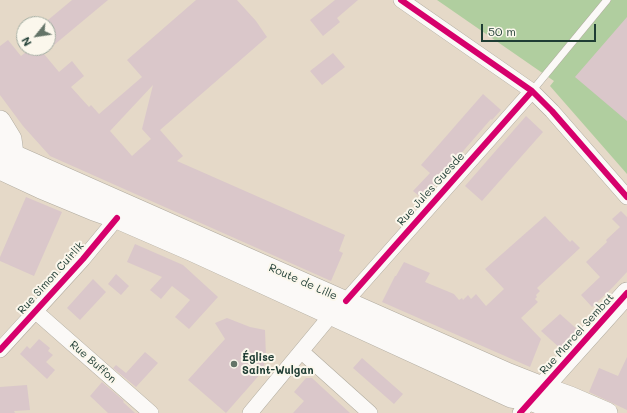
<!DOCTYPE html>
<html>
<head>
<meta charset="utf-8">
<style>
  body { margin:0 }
  #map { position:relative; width:627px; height:413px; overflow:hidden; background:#e5d9c8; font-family:Mali,sans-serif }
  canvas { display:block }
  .north { position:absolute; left:16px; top:16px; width:40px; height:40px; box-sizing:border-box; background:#fbf7ec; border:1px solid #a3ada2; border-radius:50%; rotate:240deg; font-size:11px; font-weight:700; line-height:16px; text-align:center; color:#1f3d34 }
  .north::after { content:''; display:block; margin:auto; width:14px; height:18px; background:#647468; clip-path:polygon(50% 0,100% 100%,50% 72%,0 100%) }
  .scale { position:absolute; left:481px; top:24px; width:115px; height:18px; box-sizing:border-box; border:2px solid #1f3d34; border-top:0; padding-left:5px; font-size:12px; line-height:14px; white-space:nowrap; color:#1f3d34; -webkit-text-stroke:3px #fbf7ec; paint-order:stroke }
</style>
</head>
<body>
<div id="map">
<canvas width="627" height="413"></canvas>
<div class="north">N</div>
<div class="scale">50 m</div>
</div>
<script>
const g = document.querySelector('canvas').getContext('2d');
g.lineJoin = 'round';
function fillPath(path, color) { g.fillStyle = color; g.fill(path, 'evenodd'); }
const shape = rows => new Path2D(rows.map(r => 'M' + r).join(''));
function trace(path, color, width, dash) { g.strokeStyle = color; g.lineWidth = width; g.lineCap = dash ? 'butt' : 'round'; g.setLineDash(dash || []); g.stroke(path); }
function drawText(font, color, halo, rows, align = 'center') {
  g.font = font + ' Mali,sans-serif'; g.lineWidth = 4; g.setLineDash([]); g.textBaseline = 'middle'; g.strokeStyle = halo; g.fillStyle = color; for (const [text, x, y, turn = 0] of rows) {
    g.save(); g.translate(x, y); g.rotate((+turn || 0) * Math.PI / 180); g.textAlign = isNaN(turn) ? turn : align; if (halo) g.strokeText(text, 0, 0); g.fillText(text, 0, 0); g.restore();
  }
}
const green = shape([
  [437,0,627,0,627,174,550,86,554,81]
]);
const building = shape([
  [72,0,108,0,48,50,48,20],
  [196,0,237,0,256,21,267,37,160,130,183,156,177,161,345,235,339,251,343,253,331,281,50,156,23,126,0,95,0,46,8,40,21,56,31,48,39,48,59,72,72,61,84,76,71,87,89,107,91,105,99,114,142,77,127,60],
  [153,85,142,129,151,139,132,156,110,131],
  [335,0,358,0,337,18,340,22,323,36,310,20],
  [627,17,627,121,575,77],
  [333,53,345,67,322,85,310,71],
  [483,94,501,110,492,120,491,119,458,157,459,158,423,199,413,191,430,173,421,165],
  [526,116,543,132,482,201,465,186],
  [26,197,62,212,34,276,0,261,0,257],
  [621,211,627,217,627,272,612,288,592,307,581,295,600,277,586,262,607,242,606,240,620,227,612,219],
  [545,216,570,242,572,240,580,248,537,288,540,291,536,295,537,297,535,299,538,302,521,318,541,339,530,367,382,302,395,276,396,276,404,262,430,273,425,282,454,294,459,300,462,298,463,300,468,295,471,299,476,294,486,306,504,289,485,269],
  [135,244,183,265,218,297,189,329,175,317,190,300,172,286,161,299,150,290,162,277,127,262],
  [116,274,129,286,121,295,108,284],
  [93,279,106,292,80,320,67,308],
  [560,314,578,330,561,349,541,331],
  [227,318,250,327,265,330,266,357,262,372,226,413,188,380,225,339,215,323],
  [39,339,50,348,48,351,53,355,46,362,55,370,47,379,20,354,27,346,30,349],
  [145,352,158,363,136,387,113,368,116,365,126,373],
  [627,357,627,410,589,392,599,368,618,376],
  [362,358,403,394,394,404,353,368],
  [306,378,312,378,350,413,293,413,304,401,294,392],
  [102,382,124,401,123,402,135,413,108,413,90,396],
  [27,385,30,410,14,411,15,413,0,413,0,387]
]);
const lane = shape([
  [532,91,607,0],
  [564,406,578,413]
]);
const street = shape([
  [401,0,532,91,552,111,627,197],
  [346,301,532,91],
  [35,311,151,413],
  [0,350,83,259,117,218],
  [302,352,370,413],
  [250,413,332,314],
  [520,413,531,400]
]);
const secondary = shape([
  [0,121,11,139,13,154],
  [0,149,509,374,542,387,570,397,607,413],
  [0,169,41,188,94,210,117,218,193,251,511,397,531,400,562,413],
  [534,397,627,293]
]);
const cycleway = shape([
  [401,0,532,91,552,111,627,197],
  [346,301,532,91],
  [0,350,83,259,117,218],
  [520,413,627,293]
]);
const markers = [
  [234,364,4,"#647468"]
];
const streetNames = [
  ["Rue Jules Guesde",431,189,-48],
  ["Rue Simon Cuirlik",51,278,-48],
  ["Route de Lille",303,282,24],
  ["Rue Marcel Sembat",577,334,-48],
  ["Rue Buffon",93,362,41]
];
const poiNames = [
  ["Église",242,358],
  ["Saint-Wulgan",242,371]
];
fillPath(green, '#b0ce9f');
fillPath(building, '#dac7ca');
trace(lane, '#b0ab9f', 8);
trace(street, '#b0ab9f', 16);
trace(secondary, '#b0ab9f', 22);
trace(lane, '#fbf9f7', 7);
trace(street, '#fbf9f7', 15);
trace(secondary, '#fbf9f7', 21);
trace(cycleway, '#d6006c', 6);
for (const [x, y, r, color] of markers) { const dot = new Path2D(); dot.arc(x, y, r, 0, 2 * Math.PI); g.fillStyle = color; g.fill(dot); trace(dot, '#fbf7ec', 1.5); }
drawText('11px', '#1f3d34', '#fbf7ec', streetNames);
drawText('bold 11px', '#1f3d34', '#fbf7ec', poiNames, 'left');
</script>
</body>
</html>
